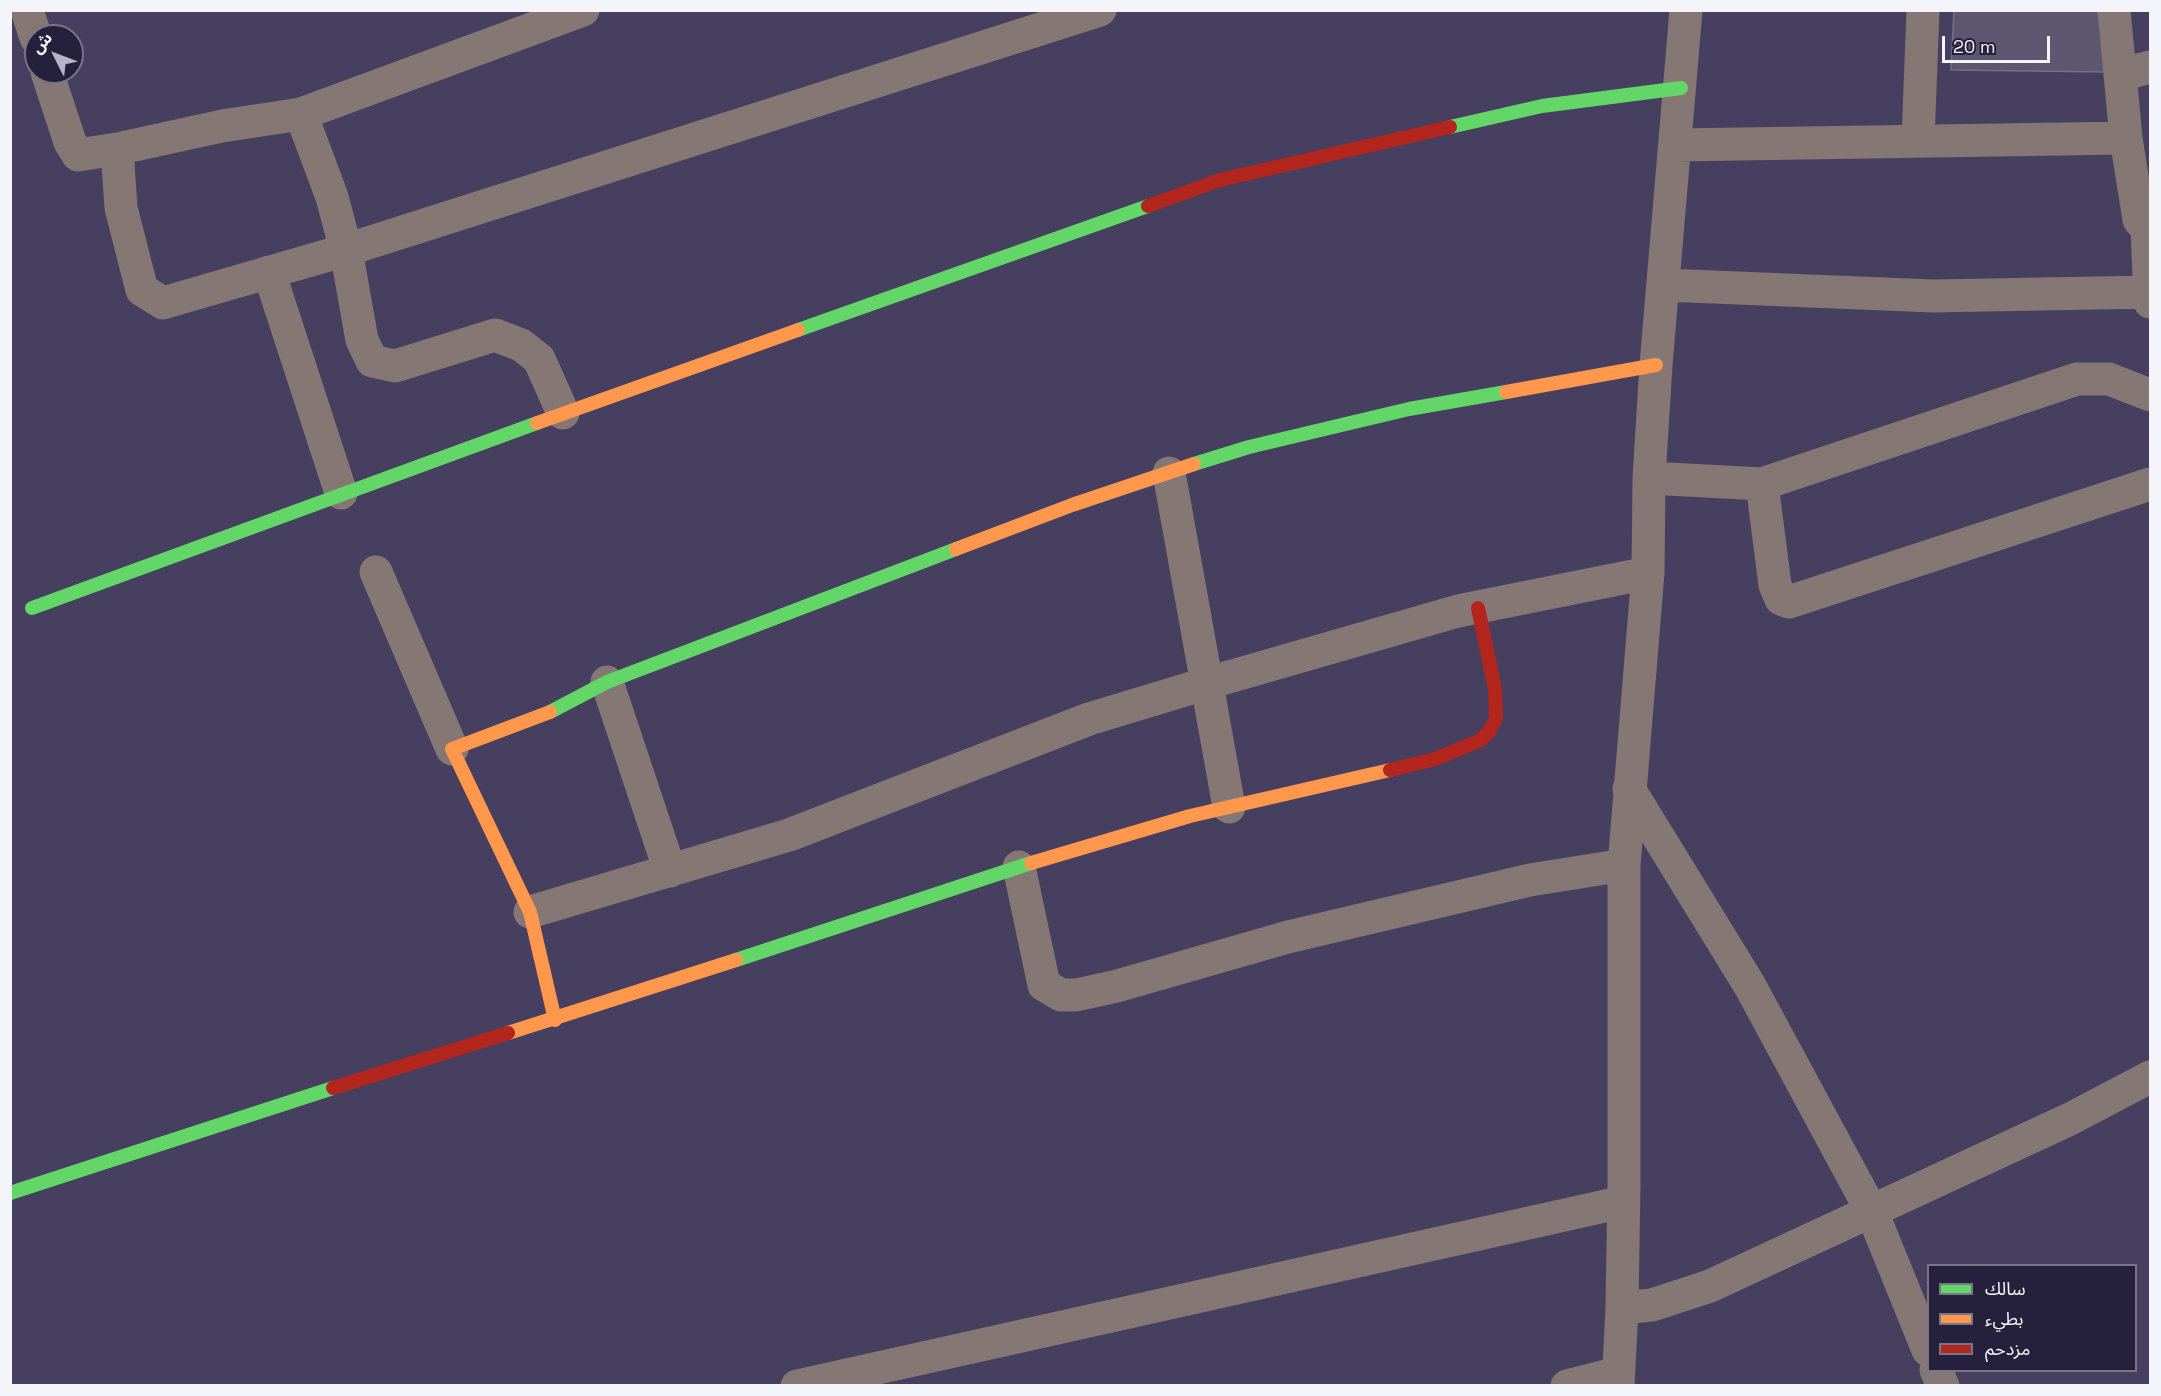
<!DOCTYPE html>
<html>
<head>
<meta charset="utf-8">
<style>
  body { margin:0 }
  #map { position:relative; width:2161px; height:1396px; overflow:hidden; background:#473f60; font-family:"Space Grotesk","Noto Sans Arabic",sans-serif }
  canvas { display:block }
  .frame { position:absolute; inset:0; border:12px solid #f4f4fb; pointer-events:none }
  .legend { position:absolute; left:1927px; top:1264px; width:210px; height:108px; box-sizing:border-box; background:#25203b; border:2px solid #787588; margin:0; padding:8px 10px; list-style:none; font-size:18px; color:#f4f4fb }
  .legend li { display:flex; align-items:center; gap:12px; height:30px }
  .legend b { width:30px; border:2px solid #787588 }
  .north { position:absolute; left:24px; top:24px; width:60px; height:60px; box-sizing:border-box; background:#25203b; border:2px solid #787588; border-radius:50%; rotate:312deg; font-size:16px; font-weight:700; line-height:24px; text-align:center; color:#f4f4fb }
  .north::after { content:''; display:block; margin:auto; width:21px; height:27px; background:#b7b5c5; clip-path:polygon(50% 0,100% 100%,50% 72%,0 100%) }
  .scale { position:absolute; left:1942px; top:36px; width:108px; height:27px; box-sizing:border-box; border:3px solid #f4f4fb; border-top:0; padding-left:8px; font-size:18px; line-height:21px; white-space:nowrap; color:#f4f4fb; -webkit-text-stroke:4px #25203b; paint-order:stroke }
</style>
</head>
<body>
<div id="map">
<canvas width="2161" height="1396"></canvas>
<div class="frame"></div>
<ul class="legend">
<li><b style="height:8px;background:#63d668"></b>سالك</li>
<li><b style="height:8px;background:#ff974d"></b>بطيء</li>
<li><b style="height:8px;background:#b3261e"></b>مزدحم</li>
</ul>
<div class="north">ش</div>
<div class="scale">20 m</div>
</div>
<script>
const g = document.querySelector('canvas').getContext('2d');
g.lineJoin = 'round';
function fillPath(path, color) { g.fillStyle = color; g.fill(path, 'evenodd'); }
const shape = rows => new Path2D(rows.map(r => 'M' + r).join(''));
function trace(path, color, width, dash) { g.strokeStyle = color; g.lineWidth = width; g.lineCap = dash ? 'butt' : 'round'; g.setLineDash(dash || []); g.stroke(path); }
const building = shape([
  [1954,10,2098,10,2108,72,1951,70,1954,10]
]);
const street = shape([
  [27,10,36,38],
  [47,72,70,142,78,155,117,149,222,126,301,114,332,197,346,250,362,340,372,361,395,366,495,335,521,345,539,359,563,413],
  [2120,75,2150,67],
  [301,114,583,10],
  [2126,138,2139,220,2150,231],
  [1918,141,1923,10],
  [1675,145,2126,138,2114,10],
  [117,149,121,208,142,290,163,303,346,250,1100,10],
  [2147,229,2150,302],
  [269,272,341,493],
  [1664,285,1933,296,2150,292],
  [1169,473,1229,807],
  [1649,478,1762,484,1775,585,1781,599,1789,602,2150,484],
  [1762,484,2077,379,2109,379,2150,395],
  [376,572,452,749],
  [607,682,670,871],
  [1629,789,1750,986,1872,1212,1928,1350],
  [1019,867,1044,985,1061,995,1076,995,1117,986,1288,937,1530,880,1624,865],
  [530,912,789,835,1089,719,1208,683,1458,611,1648,573],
  [1622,1308,1652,1305,1710,1286,2070,1119,2150,1077],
  [1936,1370,1943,1386],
  [797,1386,1623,1202],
  [1567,1386,1618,1373],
  [1618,1386,1622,1308,1624,1184,1624,865,1648,573,1649,478,1656,365,1686,10]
]);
const fast = shape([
  [1450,127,1542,106,1681,88],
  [798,330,1148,206],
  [1194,464,1249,447,1409,409,1506,392],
  [32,608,537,423],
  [550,712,607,682,956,549],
  [736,960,1031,863],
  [10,1193,333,1088]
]);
const slow = shape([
  [1506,392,1656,365],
  [537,423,798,330],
  [956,549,1072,505,1194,464],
  [550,712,452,749,530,912,555,1020],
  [1031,863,1190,816,1390,770],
  [508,1033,736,960]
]);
const jam = shape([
  [1148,206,1220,180,1450,127],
  [1390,770,1435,759,1481,740,1490,730,1496,718,1495,689,1478,608],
  [333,1088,508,1033]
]);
fillPath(building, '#5d5771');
trace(building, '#756f8b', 1.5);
trace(street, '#857774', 33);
trace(fast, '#63d668', 14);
trace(slow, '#ff974d', 14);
trace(jam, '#b3261e', 14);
</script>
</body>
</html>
